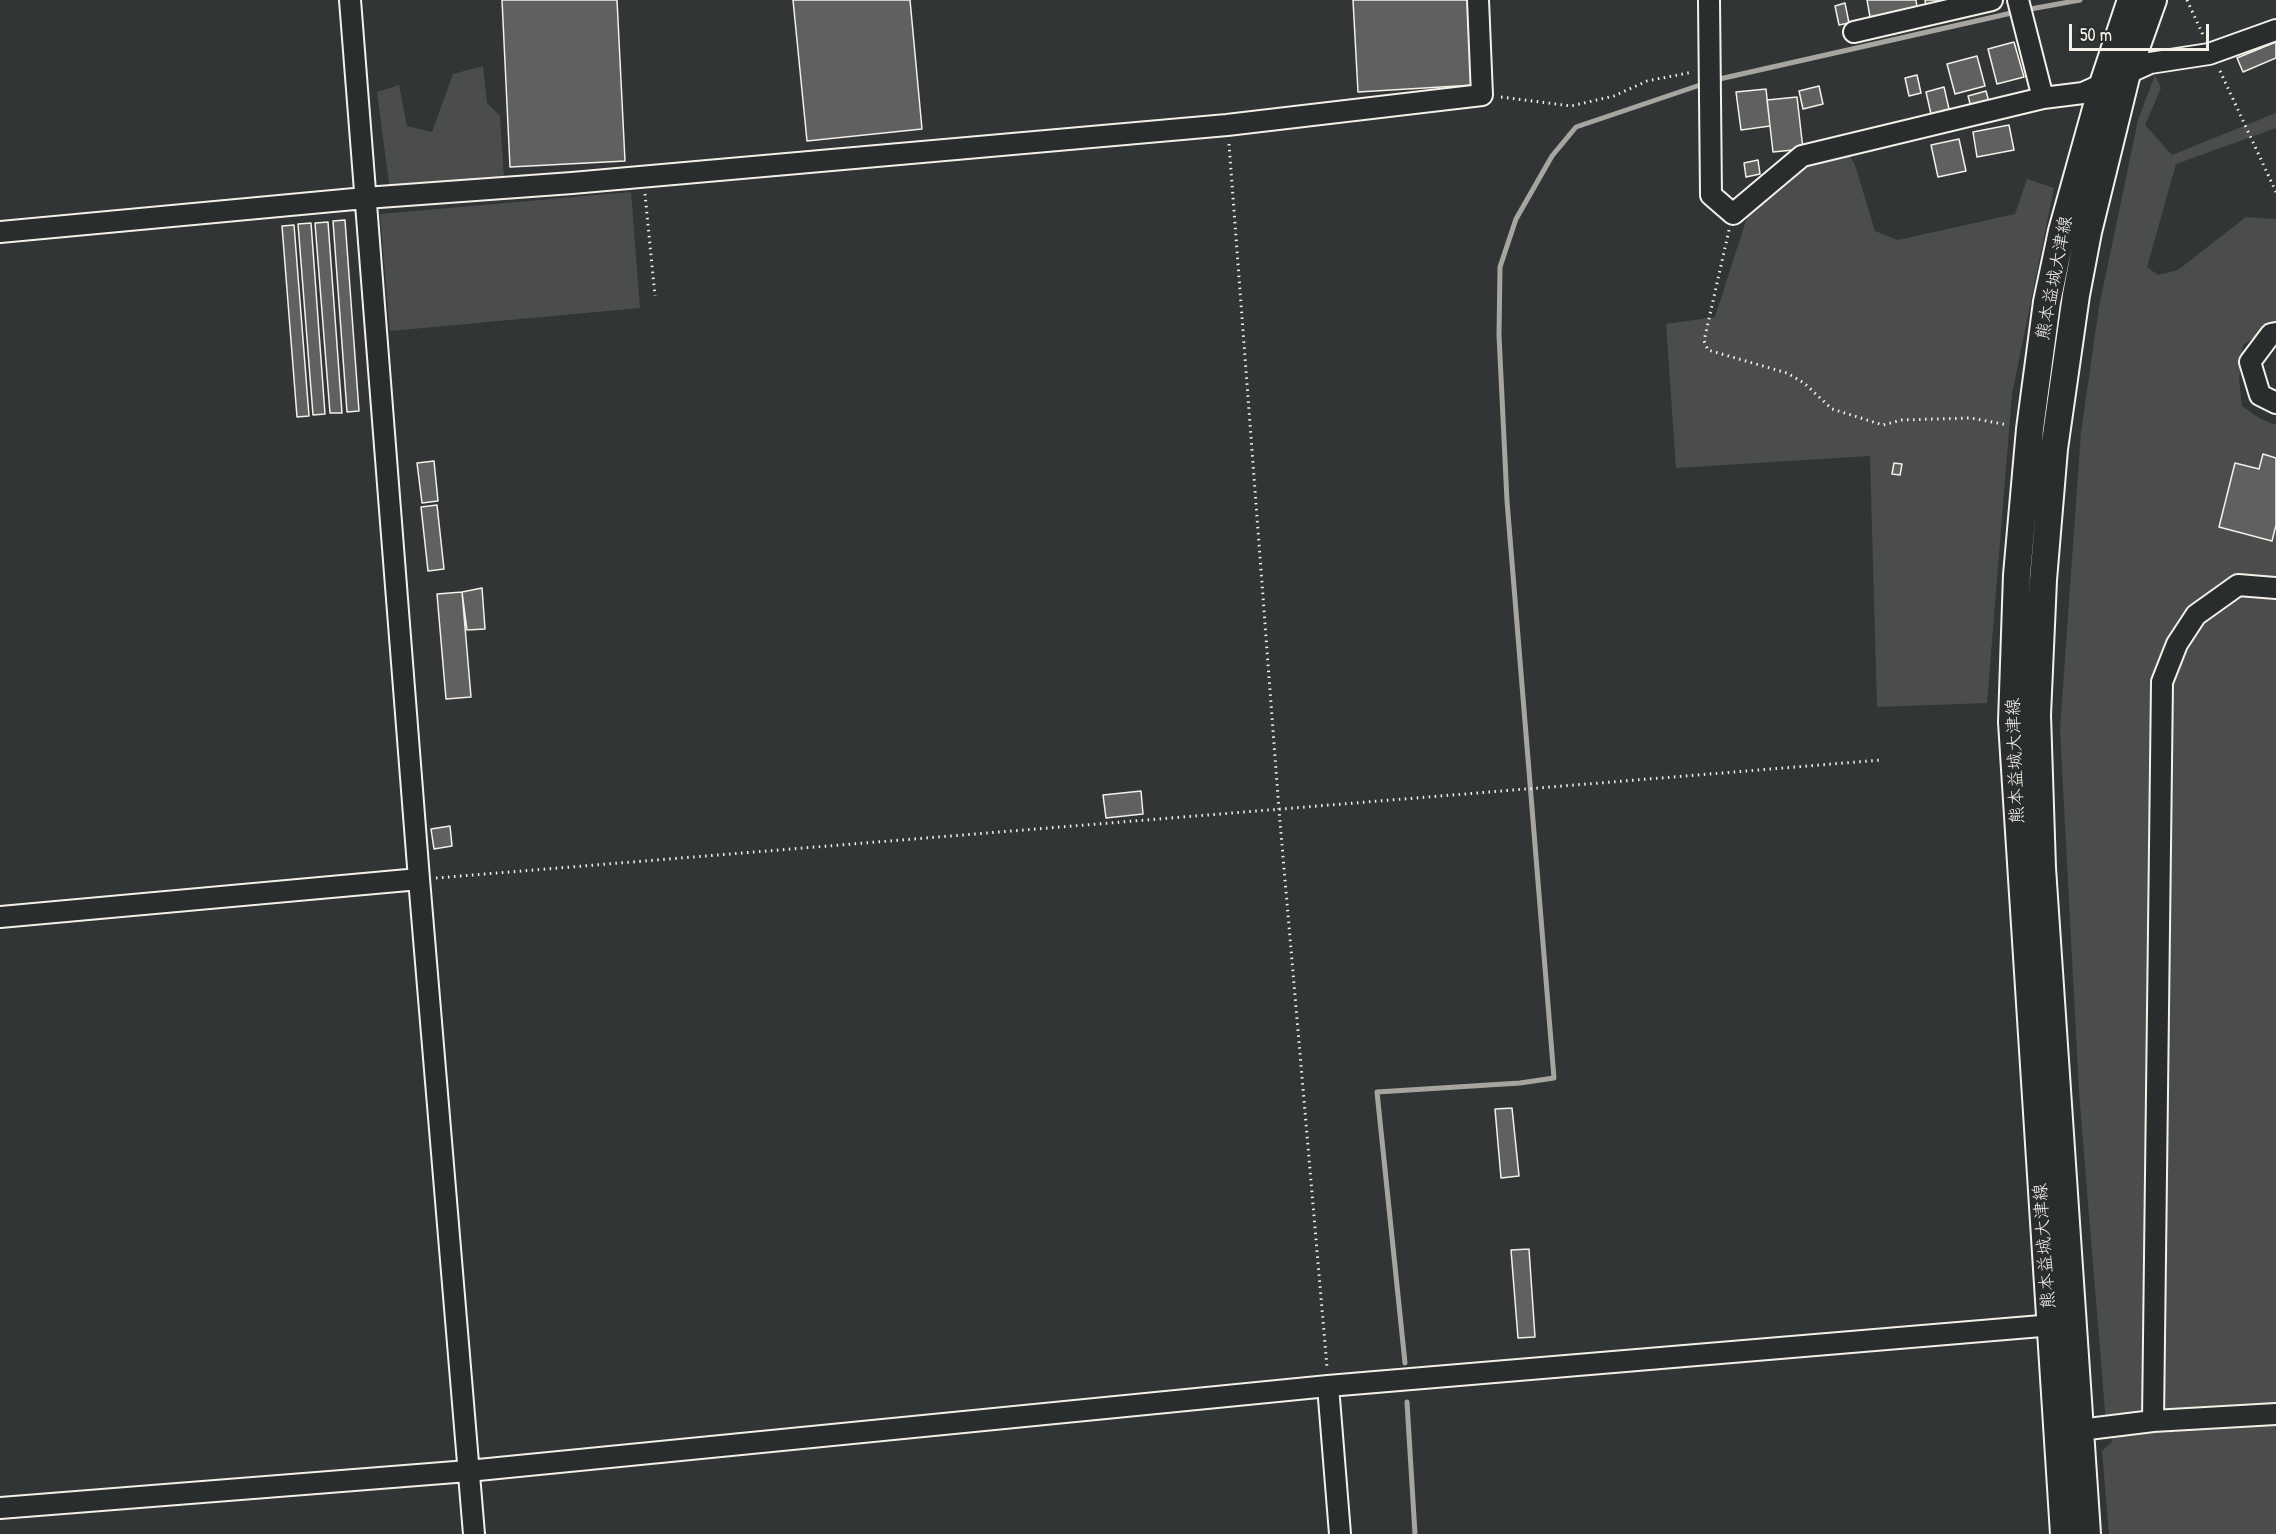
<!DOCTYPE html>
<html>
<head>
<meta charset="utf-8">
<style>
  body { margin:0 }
  #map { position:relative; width:2276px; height:1534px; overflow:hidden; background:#323535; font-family:"Patrick Hand",sans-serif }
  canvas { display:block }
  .scale { position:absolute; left:2069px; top:24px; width:140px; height:27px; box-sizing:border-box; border:3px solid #f4f1e8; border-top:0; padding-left:8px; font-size:18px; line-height:21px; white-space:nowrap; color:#f4f1e8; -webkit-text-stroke:4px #2a2d2e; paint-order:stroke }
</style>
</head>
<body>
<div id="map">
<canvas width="2276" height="1534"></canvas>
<div class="scale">50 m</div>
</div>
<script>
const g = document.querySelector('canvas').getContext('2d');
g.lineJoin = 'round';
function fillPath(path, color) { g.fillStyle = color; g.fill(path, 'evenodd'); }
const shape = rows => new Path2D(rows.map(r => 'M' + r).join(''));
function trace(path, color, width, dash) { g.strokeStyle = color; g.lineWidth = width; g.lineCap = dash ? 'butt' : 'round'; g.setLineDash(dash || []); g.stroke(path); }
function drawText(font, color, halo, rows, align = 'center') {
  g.font = font + ' "Patrick Hand","Klee One",sans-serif'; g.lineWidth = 4.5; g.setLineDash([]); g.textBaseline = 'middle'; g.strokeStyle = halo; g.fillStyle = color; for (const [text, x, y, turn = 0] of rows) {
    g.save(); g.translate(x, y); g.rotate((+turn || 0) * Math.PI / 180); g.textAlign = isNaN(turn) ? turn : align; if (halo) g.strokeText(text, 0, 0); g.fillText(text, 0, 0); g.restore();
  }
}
const green = shape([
  [483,66,487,103,500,116,504,179,390,191,377,92,399,85,407,126,432,132,453,74],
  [2155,75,2161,88,2145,125,2172,155,2276,113,2276,128,2176,164,2147,267,2158,275,2178,270,2246,217,2276,219,2276,322,2243,345,2239,379,2242,406,2259,418,2276,425,2276,1534,2109,1534,2102,1451,2112,1442,2114,1421,2106,1424,2079,1092,2060,729,2081,432,2099,307,2138,120],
  [1848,152,1855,165,1875,231,1898,240,2015,214,2027,179,2054,188,2012,394,1987,703,1877,707,1870,456,1676,468,1666,324,1715,317,1749,211,1803,163],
  [631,192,640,308,390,331,380,214]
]);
const stream = shape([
  [2025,10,2080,0],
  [1715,80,2016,12],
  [1405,1363,1377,1092,1520,1083,1554,1078,1507,501,1499,335,1500,267,1516,219,1552,156,1576,127,1706,83],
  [1407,1402,1415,1534]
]);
const building = shape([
  [502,0,617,0,625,161,510,167,502,0],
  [793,0,910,0,922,129,807,141,793,0],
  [1353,0,1469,0,1474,85,1358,92,1353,0],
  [1867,0,1916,0,1917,7,1913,8,1914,15,1889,20,1888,14,1870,17,1867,0],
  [1925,0,1948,0,1948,3,1926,7,1925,0],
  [1845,3,1849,23,1839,25,1835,6,1845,3],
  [2014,42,2024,77,1997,84,1988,49,2014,42],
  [2276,42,2276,58,2243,72,2237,58,2276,42],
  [1977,56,1985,86,1955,94,1947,64,1977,56],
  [1917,75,1921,93,1909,96,1905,78,1917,75],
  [1819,86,1823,104,1803,109,1799,91,1819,86],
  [1944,87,1949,109,1931,114,1926,92,1944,87],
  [1766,89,1770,126,1741,130,1736,92,1766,89],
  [1986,91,1989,102,1971,107,1968,96,1986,91],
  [1797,97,1803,149,1773,152,1767,100,1797,97],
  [2009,125,2014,150,1977,157,1973,132,2009,125],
  [1959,139,1966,171,1938,177,1931,145,1959,139],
  [1758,160,1760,174,1746,177,1744,163,1758,160],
  [345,220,359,411,347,412,333,221,345,220],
  [328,222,342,413,330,413,315,223,328,222],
  [311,223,325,414,313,415,298,224,311,223],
  [294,225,309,416,297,417,282,226,294,225],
  [2263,454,2276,458,2276,525,2272,541,2219,527,2235,463,2259,469,2263,454],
  [434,461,438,501,422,503,417,463,434,461],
  [1894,463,1902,464,1900,475,1892,474,1894,463],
  [437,505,444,569,428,571,421,507,437,505],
  [482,588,485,629,467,630,462,592,482,588],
  [462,592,471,697,446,699,437,594,462,592],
  [1141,791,1143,814,1106,818,1103,795,1141,791],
  [450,826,452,846,434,849,431,829,450,826],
  [1512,1108,1519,1176,1501,1178,1495,1109,1512,1108],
  [1529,1249,1535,1337,1518,1338,1511,1250,1529,1249]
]);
const path = shape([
  [2187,0,2203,35],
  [2220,71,2276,192],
  [1501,97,1571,106,1614,96,1647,81,1693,72],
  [1229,144,1279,810,1327,1367],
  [645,194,655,296],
  [1729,230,1704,341,1708,350,1787,373,1804,383,1832,409,1883,425,1902,420,1971,418,2008,425],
  [436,878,1881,760]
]);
const minor = shape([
  [350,0,419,879,474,1534],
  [1709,0,1711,195,1733,214,1802,156,2043,98,2083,93,2150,63,2209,54,2276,30],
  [2018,0,2043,98],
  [1854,32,1992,0],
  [0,232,365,198,572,183,1227,125,1482,95,1478,0],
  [2276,333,2271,334,2250,362,2260,395,2276,403],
  [0,917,419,879],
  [1328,1386,1340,1534],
  [2153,1421,2162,682,2177,644,2196,615,2238,585,2276,588],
  [2080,1430,2153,1421,2276,1414],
  [0,1508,468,1471,1328,1386,2065,1324]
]);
const major = shape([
  [2064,1534,2012,722,2017,575,2030,429,2047,302,2062,231,2103,84,2131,0],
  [2087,1534,2042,868,2037,715,2043,580,2054,449,2076,295,2088,232,2127,73,2153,0]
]);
const streetNames = [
  ["熊本益城大津線",2055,278,-79],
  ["熊本益城大津線",2016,761,-92],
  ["熊本益城大津線",2045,1246,-94]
];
fillPath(green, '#4b4d4c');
trace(stream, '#a6a5a0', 5);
fillPath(building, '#5f605f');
trace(building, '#f4f1e8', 1.5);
trace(minor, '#f4f1e8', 24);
trace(major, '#f4f1e8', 30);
trace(path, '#f4f1e8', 3, [1.5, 4.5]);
trace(minor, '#2a2d2e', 20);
trace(major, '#2a2d2e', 26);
drawText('18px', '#f4f1e8', '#2a2d2e', streetNames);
</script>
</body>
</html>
